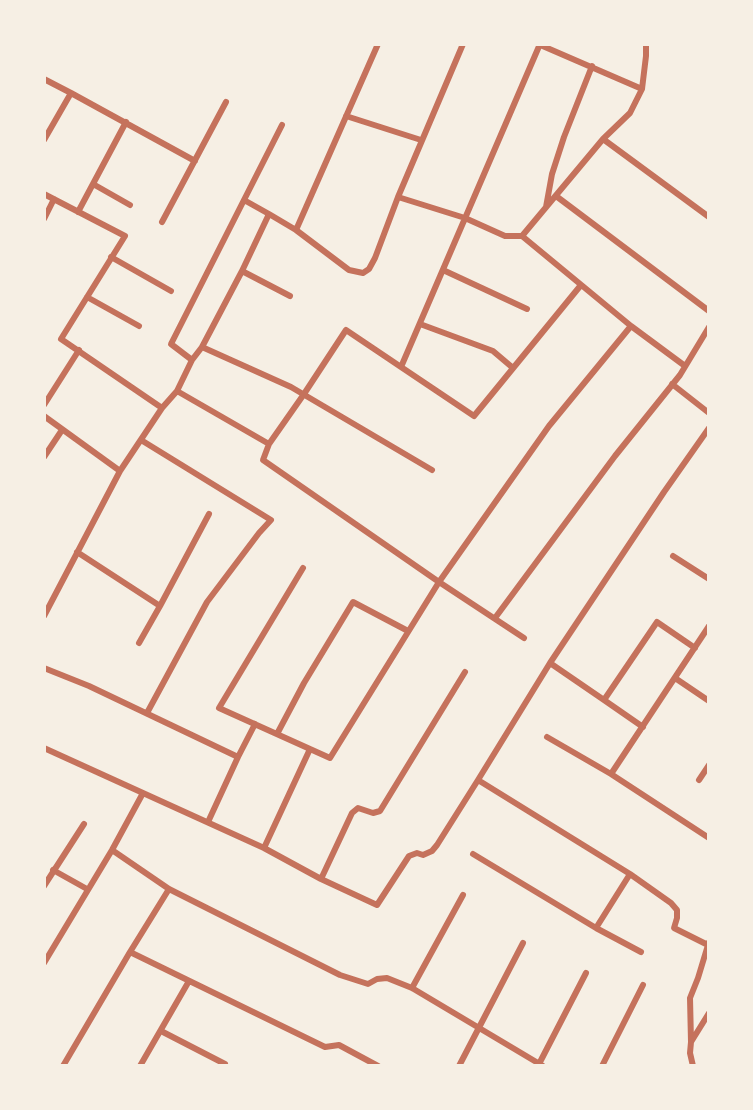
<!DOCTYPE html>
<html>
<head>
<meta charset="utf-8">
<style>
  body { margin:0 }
  #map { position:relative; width:753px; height:1110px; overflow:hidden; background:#f6efe4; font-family:Helvetica,sans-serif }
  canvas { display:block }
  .frame { position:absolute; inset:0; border:46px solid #f6efe4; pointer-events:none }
</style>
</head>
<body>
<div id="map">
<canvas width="753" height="1110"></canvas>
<div class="frame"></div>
</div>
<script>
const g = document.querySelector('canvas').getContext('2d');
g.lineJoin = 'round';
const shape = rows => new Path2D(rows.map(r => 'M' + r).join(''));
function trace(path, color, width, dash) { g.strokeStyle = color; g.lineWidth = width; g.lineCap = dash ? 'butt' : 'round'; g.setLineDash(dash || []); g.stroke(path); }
const minor = shape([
  [378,44,296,230,349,270,363,273,369,269,375,258,398,197,463,44],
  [538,44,642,89],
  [540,44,401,367,474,416,581,285],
  [646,44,646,56,642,89,630,113,603,139,522,236,631,326,685,366],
  [44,79,71,93,44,140],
  [71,93,195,161],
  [346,116,421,140],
  [603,139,709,217],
  [93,184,130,205],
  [44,194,125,236,61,339,162,408,177,391,192,360,202,347],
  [556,196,709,311],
  [398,197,465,218,505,236,522,236],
  [244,200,269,214],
  [546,207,552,174,564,137,592,66],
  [78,212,126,122],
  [44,219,54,199],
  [162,222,226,102],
  [296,230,269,214,242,271,202,347,291,387,432,470],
  [111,257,171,291],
  [443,270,527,309],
  [242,271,290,296],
  [87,297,139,326],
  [420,324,493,351,513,368],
  [192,360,171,344,282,125],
  [672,384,709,413],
  [177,391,269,444,263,460,439,582,524,638],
  [44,405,79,350],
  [44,416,120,471,44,616],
  [141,440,271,520,259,533,207,602,147,713],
  [269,444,304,394,346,330,401,367],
  [44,457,62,430],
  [120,471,162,408],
  [77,552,160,606,139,643],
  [673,556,709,579],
  [303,568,219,708,330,758,439,582,549,426,631,326],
  [160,606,209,514],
  [495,618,615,456,680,375,709,327],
  [550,663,604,700],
  [44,668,89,686,238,757,208,822],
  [675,678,709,701],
  [643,727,604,700,657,622,695,648],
  [277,734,304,683,353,602,408,631],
  [547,737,611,774,709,626],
  [44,748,143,793,112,850,44,963],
  [238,757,255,724],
  [611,774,709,838],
  [478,780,630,874,671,903,677,910,677,918,674,928,708,945,709,942],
  [699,780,709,765],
  [143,793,264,848,321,879,377,905,409,856,417,853,423,855,432,851,437,845,478,780,550,663,664,492,709,428],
  [264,848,310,749],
  [112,850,169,889,340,975,368,984,377,979,387,978,412,988,543,1066],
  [473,854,596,928,641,952],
  [53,870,87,889],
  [321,879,352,813,358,808,373,813,380,811,465,672],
  [44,886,84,824],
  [596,928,630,874],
  [130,952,325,1047,339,1045,378,1066],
  [412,988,463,895],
  [161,1031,225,1064,223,1066],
  [691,1042,690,998,698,978,708,945],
  [539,1064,586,973],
  [63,1066,130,952,169,889],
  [140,1066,189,981],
  [459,1066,523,943],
  [602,1066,643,985],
  [693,1066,690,1053,691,1042,709,1013]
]);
trace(minor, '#c5725c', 6);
</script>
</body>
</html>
